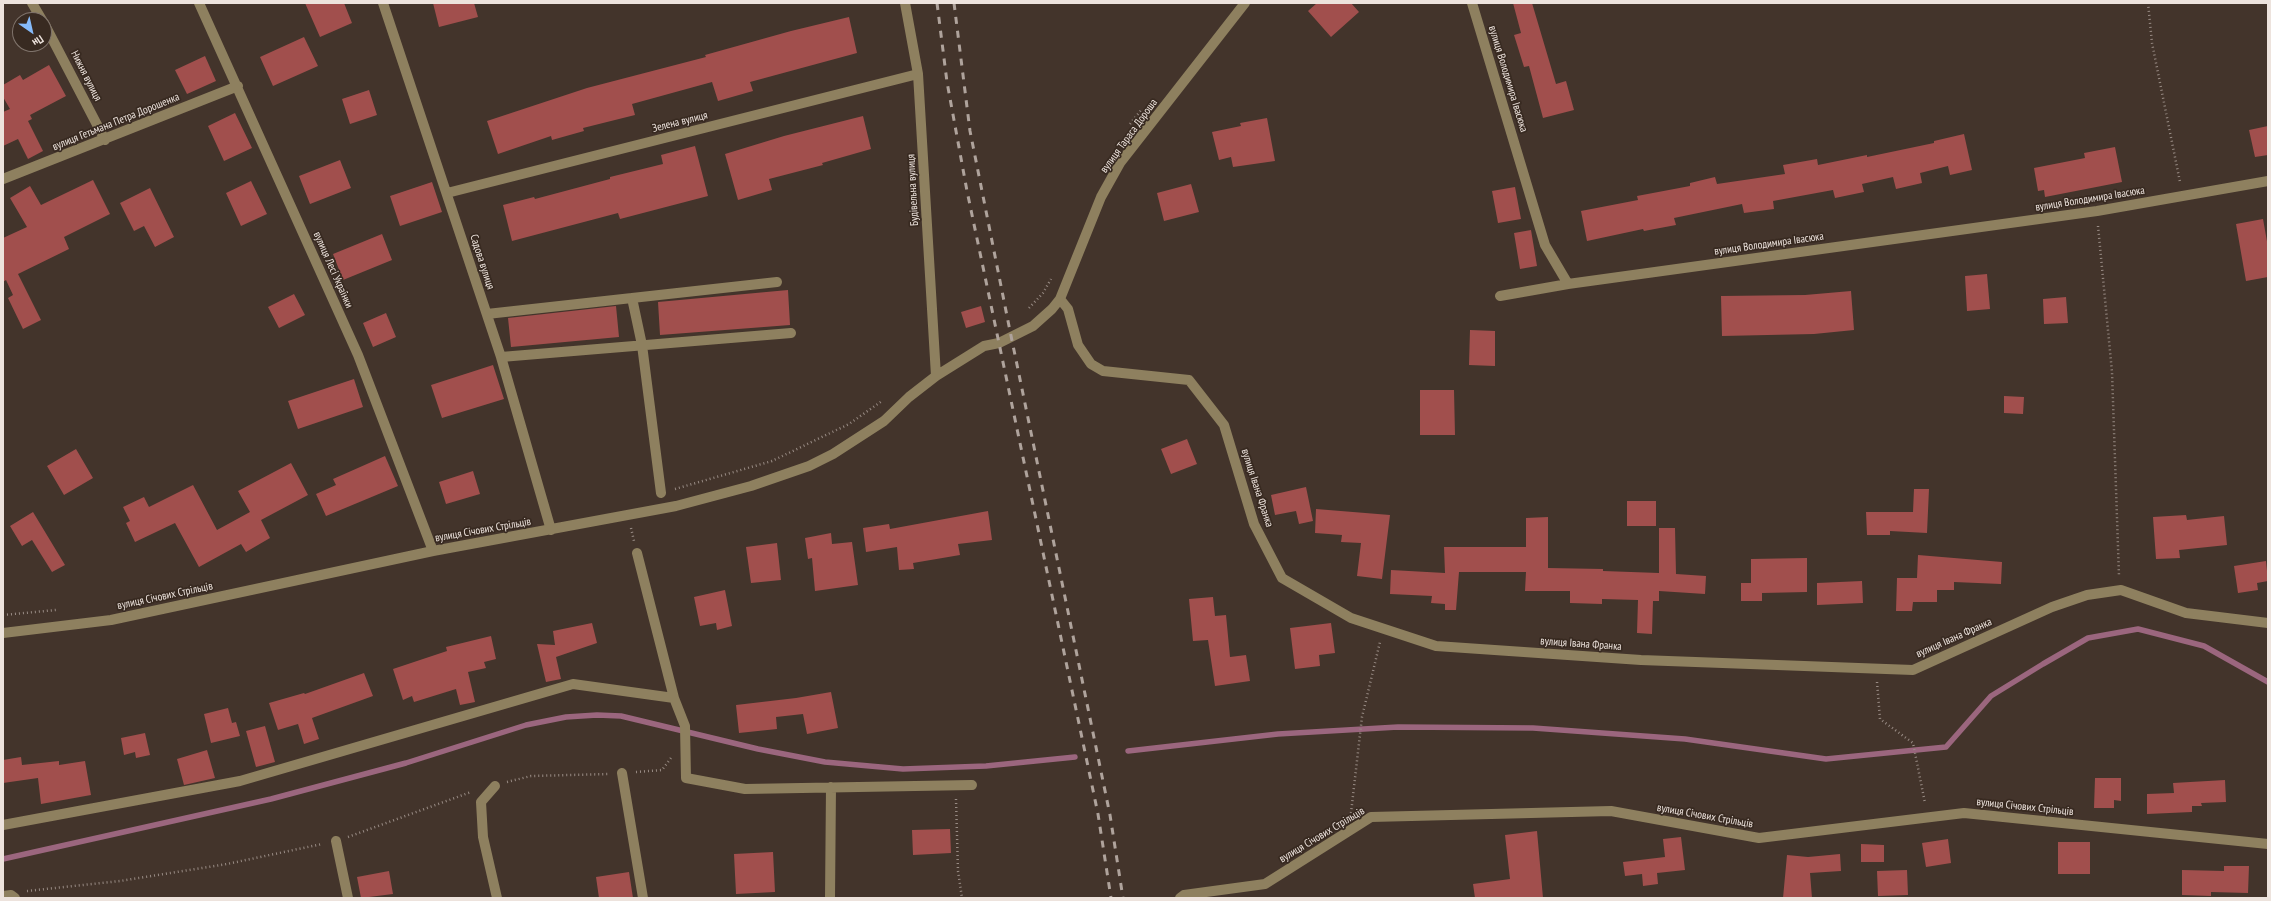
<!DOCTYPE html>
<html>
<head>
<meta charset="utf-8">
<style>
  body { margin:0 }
  #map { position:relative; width:2271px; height:901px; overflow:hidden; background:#43342b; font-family:"PT Sans Narrow",sans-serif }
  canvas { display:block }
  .frame { position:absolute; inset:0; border:4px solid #ede3dd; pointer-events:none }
  .north { position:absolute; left:12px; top:12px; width:40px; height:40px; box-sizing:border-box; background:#382a21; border:1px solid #80746c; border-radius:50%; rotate:146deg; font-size:11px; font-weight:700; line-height:16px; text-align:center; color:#ede3dd }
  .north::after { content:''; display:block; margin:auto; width:14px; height:18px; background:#86bbfb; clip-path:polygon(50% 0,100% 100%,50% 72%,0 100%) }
</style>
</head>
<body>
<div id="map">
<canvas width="2271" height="901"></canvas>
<div class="frame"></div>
<div class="north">Пн</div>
</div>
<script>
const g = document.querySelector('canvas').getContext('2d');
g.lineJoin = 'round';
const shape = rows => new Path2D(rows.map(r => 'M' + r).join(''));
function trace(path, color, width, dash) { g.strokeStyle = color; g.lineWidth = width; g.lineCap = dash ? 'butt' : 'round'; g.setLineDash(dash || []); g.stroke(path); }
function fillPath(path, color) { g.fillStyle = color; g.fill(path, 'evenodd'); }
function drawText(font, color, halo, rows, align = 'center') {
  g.font = font + ' "PT Sans Narrow",sans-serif'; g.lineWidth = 3.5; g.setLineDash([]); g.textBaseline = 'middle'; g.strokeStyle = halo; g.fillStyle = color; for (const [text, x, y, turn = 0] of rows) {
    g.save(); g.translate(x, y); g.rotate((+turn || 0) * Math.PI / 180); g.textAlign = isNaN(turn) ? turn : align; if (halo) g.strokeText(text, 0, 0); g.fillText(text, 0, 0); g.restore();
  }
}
const stream = shape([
  [1128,751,1278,734,1398,727,1533,728,1685,739,1826,759,1946,747,1991,696,2043,664,2088,638,2138,629,2204,646,2268,682],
  [3,859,271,799,406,763,526,725,566,717,597,715,621,716,758,749,825,762,903,769,986,766,1075,757]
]);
const building = shape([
  [305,3,344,3,352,23,320,37],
  [433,3,474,3,478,17,439,27],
  [1317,3,1351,3,1359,12,1331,37,1308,11],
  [1513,3,1532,3,1556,84,1566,81,1574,110,1543,118,1529,66,1524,67,1514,35,1521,33],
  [849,17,857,53,750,82,753,91,718,101,712,82,632,104,635,115,583,128,584,131,552,140,551,136,498,154,487,121,587,88,706,57,705,55,791,31],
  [304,37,318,66,273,86,260,57],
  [205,56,216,81,187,94,175,70],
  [49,65,66,96,30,115,32,119,28,121,43,151,28,159,18,139,3,146,3,112,10,109,3,97,3,85,20,75,23,80],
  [369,90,377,115,350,124,342,99],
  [235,113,252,148,224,161,208,126],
  [863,116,871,149,822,163,823,165,769,179,772,190,738,200,725,154,784,136],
  [1267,118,1275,161,1233,167,1231,157,1219,160,1212,132,1241,126,1240,123],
  [2268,126,2268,155,2255,157,2249,130],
  [1964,134,1972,170,1950,175,1948,166,1920,173,1922,183,1896,189,1893,177,1862,184,1864,192,1835,198,1833,190,1773,201,1774,209,1744,213,1742,204,1674,218,1676,225,1644,231,1643,229,1587,241,1581,211,1638,200,1637,196,1690,186,1690,183,1715,177,1717,184,1785,174,1783,165,1817,159,1818,165,1867,155,1867,157,1934,143,1934,141],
  [695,146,708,196,620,219,618,213,512,241,503,205,534,197,535,199,610,179,610,177,663,164,661,155],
  [2115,147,2122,182,2045,197,2044,190,2038,191,2034,168,2085,158,2084,153],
  [340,160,351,188,310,204,299,176],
  [93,180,110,214,64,237,69,249,18,274,41,320,23,329,8,298,13,295,6,280,3,282,3,238,27,227,10,198,30,186,41,205],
  [251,181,267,214,241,226,226,193],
  [432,182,442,212,400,226,390,196],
  [1191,184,1199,212,1164,221,1157,193],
  [1515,187,1521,219,1498,223,1492,191],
  [150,188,174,237,155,247,144,226,134,231,120,203],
  [2263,219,2268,247,2268,277,2246,281,2236,224],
  [1531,230,1537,266,1520,269,1514,233],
  [382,234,392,260,343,280,333,254],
  [1987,274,1990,309,1967,311,1965,276],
  [788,290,790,325,660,335,658,302],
  [1851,291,1854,330,1814,334,1722,336,1721,296,1805,295],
  [294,294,305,315,279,328,268,307],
  [2066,297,2068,323,2044,324,2043,299],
  [616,306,619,337,511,347,508,318],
  [981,306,985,322,966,328,961,312],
  [386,313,396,337,373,347,363,323],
  [1470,330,1495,331,1495,366,1469,365],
  [493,365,504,399,442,418,431,385],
  [354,379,363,407,298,429,288,401],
  [1420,390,1454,390,1455,435,1420,435],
  [2004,396,2024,397,2023,414,2004,413],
  [1187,439,1197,464,1171,474,1161,449],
  [76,449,93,478,64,495,47,466],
  [385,456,398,486,326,516,316,494,336,485,333,479],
  [291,463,308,495,261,520,270,538,246,552,241,544,199,567,175,523,135,542,126,523,130,521,123,507,144,497,149,507,193,485,217,530,250,512,238,491],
  [473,471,480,494,446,504,439,482],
  [1306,487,1313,521,1299,524,1296,511,1275,515,1271,495],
  [1914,489,1929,489,1927,533,1890,531,1890,535,1867,535,1866,512,1913,512],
  [1627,501,1656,501,1656,526,1627,526],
  [1316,509,1390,515,1382,579,1357,576,1361,543,1341,542,1342,535,1315,533],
  [988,511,992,540,958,544,960,555,913,563,914,569,899,570,897,547,866,552,863,528,889,524,890,529],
  [33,512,65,565,52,572,32,540,22,546,10,526],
  [2186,515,2187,520,2224,516,2227,545,2179,550,2180,558,2156,559,2153,517],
  [1548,517,1548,568,1603,569,1603,571,1659,573,1659,528,1675,528,1676,574,1706,576,1705,594,1659,591,1659,601,1653,601,1652,634,1637,633,1638,600,1602,599,1602,604,1570,603,1570,591,1525,591,1526,572,1459,572,1456,610,1445,610,1445,604,1431,603,1432,596,1390,594,1391,570,1445,573,1444,547,1526,547,1526,518],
  [831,533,832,544,852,542,858,585,815,591,812,558,808,559,805,538],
  [777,543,781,580,751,583,746,547],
  [1918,555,2002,562,2001,584,1954,582,1954,590,1937,590,1937,602,1913,602,1912,611,1896,611,1897,578,1917,578],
  [1807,558,1807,592,1762,593,1762,601,1741,601,1741,583,1751,583,1751,559],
  [2266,561,2268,581,2257,583,2258,590,2238,593,2234,566],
  [1862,581,1863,603,1817,605,1817,583],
  [725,590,732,626,717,630,716,623,700,626,694,597],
  [1213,597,1215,616,1226,615,1230,657,1246,655,1250,681,1215,686,1208,640,1193,641,1189,599],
  [592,623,597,643,556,657,561,679,546,682,537,644,555,645,553,631],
  [1331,623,1335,653,1319,655,1320,666,1295,669,1290,628],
  [491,636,496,659,484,662,486,668,468,672,475,702,460,705,456,689,414,702,412,696,403,700,393,669,447,651,446,647],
  [364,673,373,696,312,718,319,739,304,744,298,724,278,730,269,703,304,693,305,694],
  [831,692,838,728,807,734,803,714,776,717,777,729,739,733,736,705,796,698],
  [228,708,232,723,236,722,240,736,211,743,204,714],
  [265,726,275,762,256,767,246,731],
  [145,733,150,755,136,758,135,752,124,755,121,738],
  [207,750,215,778,184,785,177,759],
  [21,757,22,765,59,761,59,765,85,761,91,795,41,804,38,778,3,783,3,760],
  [2095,778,2121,778,2121,801,2114,800,2114,808,2094,808],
  [2225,780,2226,802,2201,803,2202,806,2192,806,2192,812,2147,814,2147,794,2174,793,2173,783],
  [950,829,951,853,913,855,912,830],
  [1537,831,1543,898,1475,898,1473,884,1510,879,1505,835],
  [1681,837,1685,870,1657,873,1658,884,1643,886,1642,874,1625,876,1623,862,1665,857,1663,839],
  [1948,839,1951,863,1926,867,1922,843],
  [2058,842,2090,842,2090,874,2058,874],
  [1861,844,1884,845,1884,862,1861,862],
  [773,852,775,892,736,894,734,854],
  [1840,854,1841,871,1810,873,1812,898,1783,898,1787,855,1808,857],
  [2224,866,2249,866,2248,893,2211,892,2211,896,2182,895,2182,870,2224,871],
  [1907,870,1908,895,1878,896,1877,871],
  [389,871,393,894,361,898,357,877],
  [629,872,633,898,599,898,596,877]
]);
const path = shape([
  [2148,3,2152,43,2180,182],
  [1130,124,1142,109],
  [2098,226,2112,372,2119,576],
  [1029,308,1043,293,1051,279],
  [675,489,772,461,849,424,882,401],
  [631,528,634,541],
  [3,615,56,610],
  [1877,682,1880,719,1913,743,1925,803],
  [636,772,662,770,671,758],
  [507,782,531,776,609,774],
  [956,799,958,871,962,898],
  [1351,813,1362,717,1380,642],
  [348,837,471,792],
  [27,891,120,881,227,864,322,844]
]);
const minor = shape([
  [32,3,42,20],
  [199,3,358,355,433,551],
  [383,3,501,357,551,530],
  [905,3,918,74,936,376],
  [1472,3,1545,245,1568,284],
  [44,23,105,140],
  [3,179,238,86],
  [447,193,918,74],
  [1500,296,1568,284,2097,211,2268,181],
  [632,298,642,345,661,493],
  [1060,299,1068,309,1078,345,1091,364,1103,371,1189,380,1224,425,1254,524,1282,578,1351,618,1436,646,1641,660,1913,670,2052,607,2087,595,2121,590,2186,613,2268,623],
  [487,314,777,282],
  [501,357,791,333],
  [637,553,674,698,685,726,686,778,745,789,972,785],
  [3,633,111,620,433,551,676,506,751,486,809,466,833,454,884,421,909,397,936,376,984,346,999,343,1033,326,1052,309,1060,299,1101,197,1120,163,1245,3],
  [622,773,643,898],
  [495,786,481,802,483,837,497,898],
  [3,825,240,781,573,684,674,698],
  [336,841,348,898],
  [3,896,11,895,15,898],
  [830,898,831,787],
  [1180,898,1184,895,1265,884,1371,817,1611,811,1759,838,1964,813,2268,844]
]);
const rail = shape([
  [937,3,947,82,967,191,1098,814,1111,898],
  [954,3,970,131,1009,326,1110,815,1123,898]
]);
const streetNames = [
  ["Нижня вулиця",86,76,63],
  ["вулиця Володимира Івасюка",1508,79,73],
  ["вулиця Гетьмана Петра Дорошенка",116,122,-22],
  ["Зелена вулиця",680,122,-14],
  ["вулиця Тараса Дороша",1129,136,-54],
  ["Будівельна вулиця",913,190,-93],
  ["вулиця Володимира Івасюка",2090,199,-9],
  ["вулиця Володимира Івасюка",1769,244,-8],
  ["Садова вулиця",482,262,72],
  ["вулиця Лесі Українки",333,270,66],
  ["вулиця Івана Франка",1257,488,72],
  ["вулиця Січових Стрільців",483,530,-10],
  ["вулиця Січових Стрільців",165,596,-12],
  ["вулиця Івана Франка",1954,638,-24],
  ["вулиця Івана Франка",1581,644,4],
  ["вулиця Січових Стрільців",2025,807,6],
  ["вулиця Січових Стрільців",1705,816,10],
  ["вулиця Січових Стрільців",1322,835,-31]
];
trace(stream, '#9b667e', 5.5);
fillPath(building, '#a14f4d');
trace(path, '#988b84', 2.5, [1, 3]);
trace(minor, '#8e805f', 10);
trace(rail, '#afa39c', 3, [7, 7]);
drawText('11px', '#ede3dd', '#382a21', streetNames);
</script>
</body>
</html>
